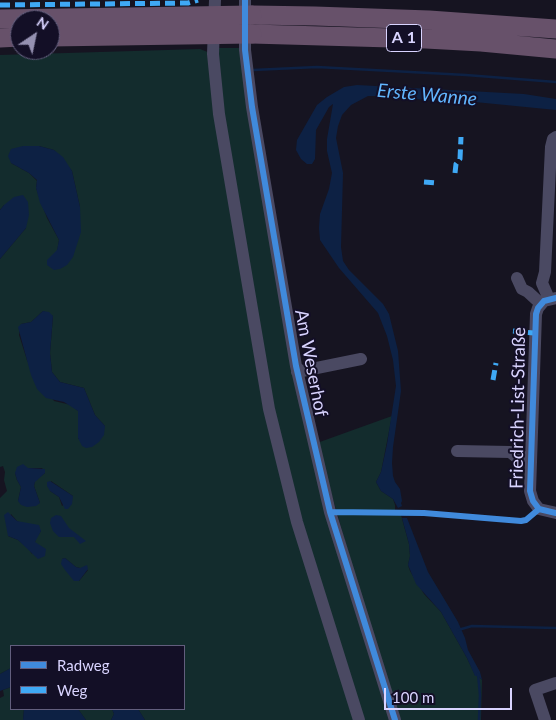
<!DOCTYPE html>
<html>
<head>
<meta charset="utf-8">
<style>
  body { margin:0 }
  #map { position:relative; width:556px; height:720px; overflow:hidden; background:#161421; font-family:Lato,sans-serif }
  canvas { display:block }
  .legend { position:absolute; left:10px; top:645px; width:175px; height:65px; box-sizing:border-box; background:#130f26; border:1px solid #625e7d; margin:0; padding:6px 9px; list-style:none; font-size:15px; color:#d9d4ff }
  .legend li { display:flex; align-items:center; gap:10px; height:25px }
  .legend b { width:25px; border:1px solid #625e7d }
  .north { position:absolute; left:10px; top:10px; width:50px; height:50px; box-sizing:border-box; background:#130f26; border:1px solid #625e7d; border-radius:50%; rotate:34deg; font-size:14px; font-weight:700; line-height:20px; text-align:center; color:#d9d4ff }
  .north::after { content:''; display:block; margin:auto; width:18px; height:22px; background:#9591b1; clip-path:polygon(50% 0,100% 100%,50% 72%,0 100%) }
  .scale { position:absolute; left:384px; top:688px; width:128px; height:22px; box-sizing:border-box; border:2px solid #d9d4ff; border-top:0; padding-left:6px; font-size:15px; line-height:18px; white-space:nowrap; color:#d9d4ff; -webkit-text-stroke:4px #130f26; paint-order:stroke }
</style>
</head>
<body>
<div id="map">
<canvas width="556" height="720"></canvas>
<ul class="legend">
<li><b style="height:6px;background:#408adc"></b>Radweg</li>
<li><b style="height:6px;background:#3fa9f5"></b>Weg</li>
</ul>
<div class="north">N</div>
<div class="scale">100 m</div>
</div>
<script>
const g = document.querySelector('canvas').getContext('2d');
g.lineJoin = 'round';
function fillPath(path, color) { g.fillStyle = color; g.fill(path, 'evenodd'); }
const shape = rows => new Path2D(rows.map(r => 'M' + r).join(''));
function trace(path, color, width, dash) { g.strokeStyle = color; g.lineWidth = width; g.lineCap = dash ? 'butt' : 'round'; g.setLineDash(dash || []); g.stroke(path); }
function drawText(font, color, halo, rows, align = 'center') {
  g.font = font + ' Lato,sans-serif'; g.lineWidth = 4; g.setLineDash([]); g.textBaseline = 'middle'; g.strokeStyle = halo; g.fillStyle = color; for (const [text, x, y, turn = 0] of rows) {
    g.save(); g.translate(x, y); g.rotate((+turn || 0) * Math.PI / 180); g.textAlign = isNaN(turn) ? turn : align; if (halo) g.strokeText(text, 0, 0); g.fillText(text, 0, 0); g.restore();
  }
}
const green = shape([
  [216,48,242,48,287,337,392,720,145,720,138,709,184,709,184,646,11,646,11,668,0,674,0,498,7,491,4,480,5,472,3,466,0,467,0,259,26,228,4,205,0,210,0,55,200,49,210,53],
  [23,146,39,146,54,150,72,171,80,207,54,270,59,240,47,218,36,188,37,181,29,173,11,163],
  [43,311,53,316,50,353,52,372,60,382,84,388,95,415,105,426,78,439,78,411,71,405,54,401,27,360,19,335,21,324,31,322],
  [28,468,42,468,45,473,35,481,34,486,40,503,18,501,21,487,17,480,15,473],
  [51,481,73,496,62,506,59,497,50,491],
  [11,514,17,521,41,531,36,538,32,554,28,548,18,540,8,536],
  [65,558,76,567,88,570,79,581,62,559],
  [392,416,381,472,376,482,381,491,393,499,395,505,395,515,401,515,409,544,410,556,408,565,410,571,424,594,441,612,467,658,475,675,478,676,482,680,481,720,400,720,359,590,317,443],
  [11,687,11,709,24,709,23,720,0,720,0,698,4,696,3,690],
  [78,709,112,709,114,714,111,720,86,720]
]);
const water = shape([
  [357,85,524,94,556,99,556,110,475,102,456,103,387,96,368,96,351,105,342,115,338,126,336,138,343,173,341,247,343,261,349,270,383,304,389,314,398,351,401,391,393,447,392,463,393,476,395,482,400,489,402,501,401,503,402,506,398,508,393,499,381,491,376,482,381,472,387,444,396,386,393,360,387,336,378,313,339,268,320,240,319,228,320,214,329,189,332,173,327,151,327,139,333,104,329,107,316,130,315,159,312,164,307,164,301,159,296,150,297,140,317,105,327,97,344,87],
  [23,146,39,146,54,150,63,157,72,171,80,207,81,232,73,257,67,265,60,269,54,270,47,265,47,260,57,250,59,240,40,203,36,188,37,180,29,173,11,163,8,156,11,149],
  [23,195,28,202,29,215,26,228,0,259,0,210,4,205,14,197],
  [43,311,49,312,53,316,50,353,52,372,60,382,84,388,95,415,105,426,104,435,99,442,92,447,86,448,82,446,78,438,78,411,64,402,46,398,37,389,31,375,18,327,21,324,31,322],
  [23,464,28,468,45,469,45,473,35,482,34,486,40,503,36,506,27,507,21,505,18,501,21,487,17,480,15,473,17,467],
  [50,481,73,496,72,504,68,509,65,509,59,497,50,491,47,486,47,482],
  [8,512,17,521,39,525,41,531,35,542,46,549,45,556,38,559,18,540,8,536,4,515],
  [56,515,61,516,69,528,86,541,80,544,74,537,59,537,53,531,50,523,51,518],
  [402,518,407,518,428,572,458,622,465,638,468,650,480,672,482,680,478,676,475,676,467,658,441,612,416,584,408,565,410,556,409,544],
  [65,558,76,567,80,568,87,565,88,569,79,581,74,581,65,570,61,564,62,559],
  [11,668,11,687,0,691,0,674],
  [24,709,78,709,86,720,23,720],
  [112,709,138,709,145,720,111,720,114,714]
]);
const stream = shape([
  [253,70,317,67,466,75,556,82],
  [458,630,472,626,556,628],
  [478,674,480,695,479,720]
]);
const minor = shape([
  [215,0,213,54,219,114,269,409,297,522,359,720],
  [245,0,245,50,252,107,296,366,330,512,395,720],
  [517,278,522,289,528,292,541,304],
  [556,298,544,301,538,308,536,314,530,491,533,501,539,509,556,513],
  [549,299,542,283,545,272,551,147,553,139,556,137],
  [297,372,361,359],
  [457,451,510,452,516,457,531,457],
  [545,720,535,690,556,683]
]);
const highway = shape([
  [252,15,315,16,429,20,556,29],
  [252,34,426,39,481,42,556,49],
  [0,38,20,37]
]);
const highwayBridge = shape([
  [0,19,252,15],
  [50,37,252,34]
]);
const quiet = shape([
  [0,5,188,3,198,0],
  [455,173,456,164,460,159,461,137],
  [424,182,436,183],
  [513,331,534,333],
  [493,380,496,363]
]);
const cycleway = shape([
  [245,0,245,50,252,107,296,366,330,512,395,720],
  [556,298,544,301,538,308,536,314,530,491,533,501,539,509,556,513],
  [330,512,424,513,521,521,526,520,539,509]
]);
const shields = [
  [404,38,35]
];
const shieldNames = [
  ["A 1",404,38]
];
const streetNames = [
  ["Am Weserhof",311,363,79],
  ["Friedrich-List-Straße",518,408,-89]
];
const waterNames = [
  ["Erste Wanne",427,95,5]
];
fillPath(green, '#132c2d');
fillPath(water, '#0d2144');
trace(stream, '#0d2144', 2.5);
trace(minor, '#4a4962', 12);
trace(highway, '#67516a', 19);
trace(highwayBridge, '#67516a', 19);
trace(quiet, '#3fa9f5', 5, [10, 5]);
trace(cycleway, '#408adc', 6);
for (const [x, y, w] of shields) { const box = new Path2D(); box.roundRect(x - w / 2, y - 13.5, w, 27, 4); g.fillStyle = '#130f26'; g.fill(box); trace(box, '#d9d4ff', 1); }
drawText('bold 16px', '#d9d4ff', null, shieldNames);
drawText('18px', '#d9d4ff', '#130f26', streetNames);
drawText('italic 19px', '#62b6ff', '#130f26', waterNames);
</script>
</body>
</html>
